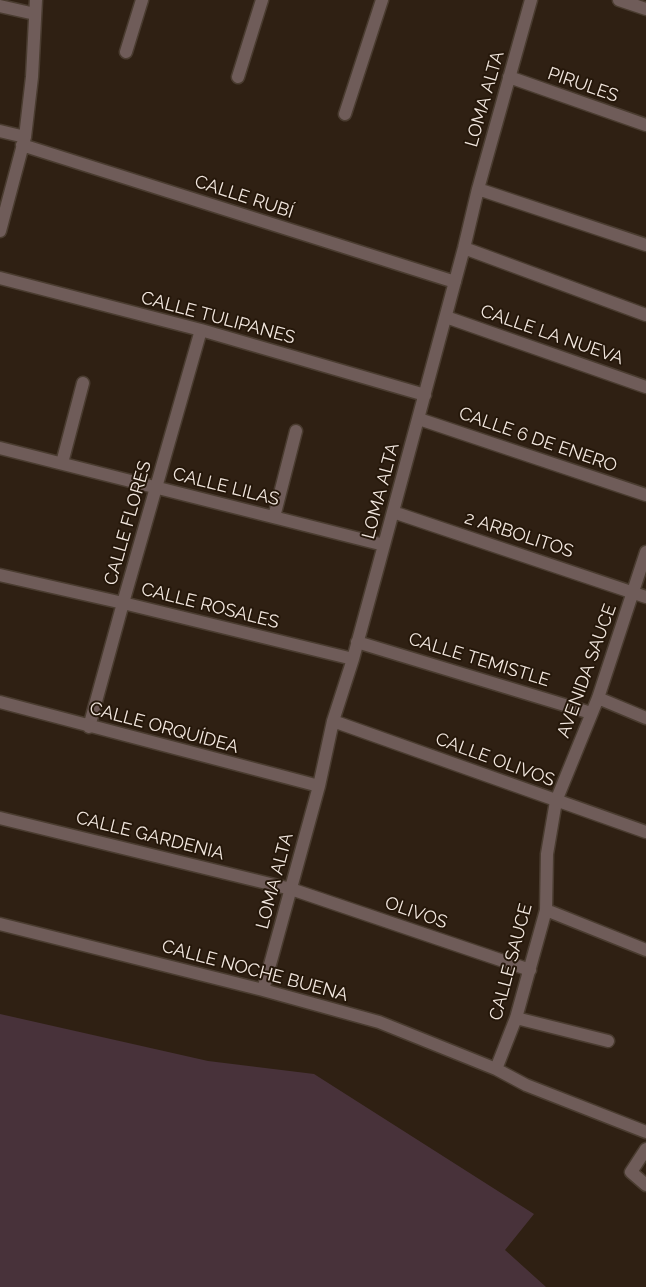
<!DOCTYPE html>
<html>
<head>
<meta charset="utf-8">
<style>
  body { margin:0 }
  canvas { display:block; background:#2f2013 }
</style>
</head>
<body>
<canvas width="646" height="1287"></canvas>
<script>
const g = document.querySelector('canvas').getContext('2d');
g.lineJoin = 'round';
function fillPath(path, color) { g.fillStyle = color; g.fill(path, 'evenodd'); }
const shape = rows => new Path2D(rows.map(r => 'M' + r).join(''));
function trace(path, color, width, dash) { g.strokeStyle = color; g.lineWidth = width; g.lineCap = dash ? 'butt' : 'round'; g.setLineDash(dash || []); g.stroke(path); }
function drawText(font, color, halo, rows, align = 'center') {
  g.font = font + ' Raleway,sans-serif'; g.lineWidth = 4; g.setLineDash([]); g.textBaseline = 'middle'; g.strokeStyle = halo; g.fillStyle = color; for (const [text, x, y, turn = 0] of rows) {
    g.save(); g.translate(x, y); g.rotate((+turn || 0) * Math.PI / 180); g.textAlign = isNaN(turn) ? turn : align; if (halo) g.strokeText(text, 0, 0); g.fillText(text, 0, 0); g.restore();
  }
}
const green = shape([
  [0,1014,208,1061,314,1074,534,1214,505,1250,546,1287,0,1287]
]);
const minor = shape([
  [619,0,646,9],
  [0,6,35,14],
  [126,52,142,0],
  [238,77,262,0],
  [509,77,646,125],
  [345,114,382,0],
  [0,131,25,137],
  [22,145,455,282],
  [478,189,646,245],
  [0,231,25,137,32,77,36,0],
  [464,248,646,315],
  [0,278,201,330,425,395],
  [446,317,646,387],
  [419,419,646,495],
  [0,448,384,545],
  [62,463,83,383],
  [393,512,646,597],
  [274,517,296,431],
  [0,575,123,603,353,659],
  [357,642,591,713],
  [598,698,646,718],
  [0,702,319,786],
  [333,721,646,832],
  [89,727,123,603,201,330],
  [0,818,291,889,530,970],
  [546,910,646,950],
  [0,924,263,990,379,1022,496,1069,526,1085,646,1132],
  [263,990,319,786,333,721,353,659,384,545,464,248,478,189,531,0],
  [516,1018,608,1041],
  [496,1069,516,1018,546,910,547,854,556,801,598,698,646,552],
  [646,1149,631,1172,646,1185]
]);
const streetNames = [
  ["PIRULES",583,85,19],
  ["LOMA ALTA",485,99,-74],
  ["CALLE RUBÍ",244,197,18],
  ["CALLE TULIPANES",218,318,15],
  ["CALLE LA NUEVA",552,335,19],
  ["CALLE 6 DE ENERO",538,440,19],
  ["CALLE LILAS",226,487,14],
  ["LOMA ALTA",381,491,-75],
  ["CALLE FLORES",128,523,-74],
  ["2 ARBOLITOS",519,535,18],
  ["CALLE ROSALES",210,606,14],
  ["CALLE TEMISTLE",479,660,17],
  ["AVENIDA SAUCE",587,671,-70],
  ["CALLE ORQUÍDEA",164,728,15],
  ["CALLE OLIVOS",495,760,20],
  ["CALLE GARDENIA",150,836,14],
  ["LOMA ALTA",275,881,-75],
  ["OLIVOS",416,913,19],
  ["CALLE SAUCE",511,962,-75],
  ["CALLE NOCHE BUENA",255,971,15]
];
fillPath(green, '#48323a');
trace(minor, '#4a3c30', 15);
trace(minor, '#6f5c59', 12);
drawText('18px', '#f3e8e0', '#25170a', streetNames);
</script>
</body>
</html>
